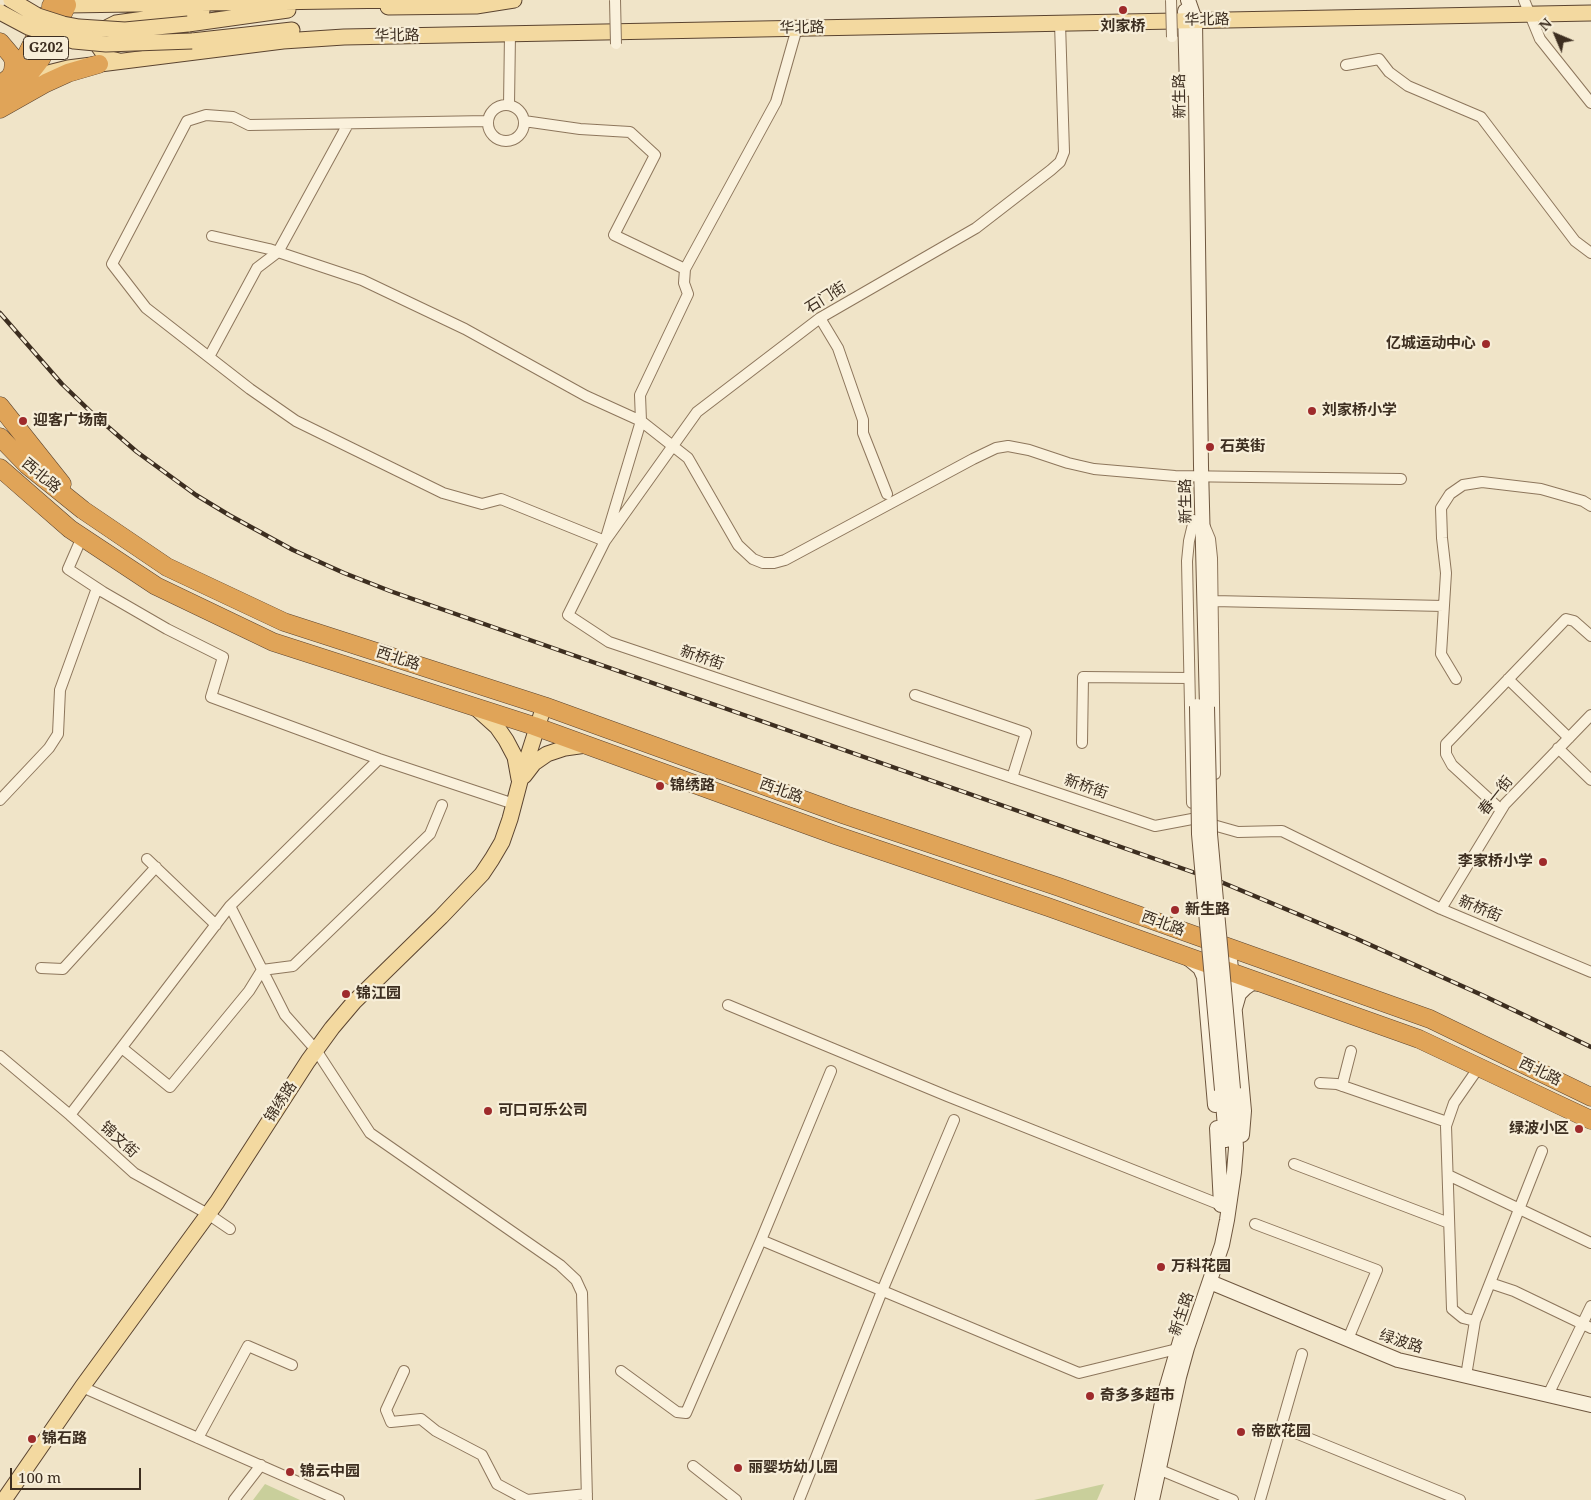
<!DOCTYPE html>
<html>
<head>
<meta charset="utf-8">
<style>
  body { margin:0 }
  #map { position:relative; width:1591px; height:1500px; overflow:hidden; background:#f0e4c8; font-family:"Noto Serif",serif }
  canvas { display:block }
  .north { position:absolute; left:1531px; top:10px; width:50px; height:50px; -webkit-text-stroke:4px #f7eed8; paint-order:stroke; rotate:315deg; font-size:14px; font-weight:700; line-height:20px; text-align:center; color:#3d2e20 }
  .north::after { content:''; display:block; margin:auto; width:18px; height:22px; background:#3d2e20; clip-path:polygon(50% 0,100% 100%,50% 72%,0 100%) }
  .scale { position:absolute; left:10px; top:1468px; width:131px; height:22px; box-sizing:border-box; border:2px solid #3d2e20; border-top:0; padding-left:6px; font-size:15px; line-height:18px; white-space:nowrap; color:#3d2e20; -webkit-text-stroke:4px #f7eed8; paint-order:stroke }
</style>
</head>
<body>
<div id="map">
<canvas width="1591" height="1500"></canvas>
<div class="north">N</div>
<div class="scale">100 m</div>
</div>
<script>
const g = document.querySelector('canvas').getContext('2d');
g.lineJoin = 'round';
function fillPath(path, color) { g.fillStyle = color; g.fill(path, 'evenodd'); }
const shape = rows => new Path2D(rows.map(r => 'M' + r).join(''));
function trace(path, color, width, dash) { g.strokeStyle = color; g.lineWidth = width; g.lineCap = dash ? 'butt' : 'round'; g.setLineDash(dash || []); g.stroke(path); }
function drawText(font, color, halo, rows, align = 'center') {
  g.font = font + ' "Noto Serif","Noto Sans SC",serif'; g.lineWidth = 4.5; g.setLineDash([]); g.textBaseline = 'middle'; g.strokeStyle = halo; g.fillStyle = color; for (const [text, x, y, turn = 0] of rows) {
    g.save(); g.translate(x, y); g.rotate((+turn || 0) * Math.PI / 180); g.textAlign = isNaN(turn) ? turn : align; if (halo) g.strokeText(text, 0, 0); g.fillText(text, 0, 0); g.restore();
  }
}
const green = shape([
  [265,1484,300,1500,253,1500],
  [1104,1484,1097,1500,1034,1500]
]);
const street = shape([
  [1524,0,1540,39,1591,103],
  [1060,23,1064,152,1060,162,1051,170,976,228,820,318,697,412,605,541,568,615,609,642,1155,826,1192,819,1238,832,1282,831,1441,909,1591,972],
  [1346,65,1379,59,1389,72,1408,86,1481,117,1575,241,1591,253],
  [509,105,510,34],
  '488 123a18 18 0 1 1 36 0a18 18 0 1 1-36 0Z',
  [488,121,249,125,233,117,206,115,187,121,112,264,146,308,250,389,296,421,443,493,482,504,501,499,605,541,641,421,640,395,688,294,684,283,685,269,776,102,797,28],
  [524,121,580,129,630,132,655,155,614,235,685,269],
  [212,236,269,249,362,280,465,329,586,396,641,421,688,458,738,545,753,559,763,563,774,563,785,560,973,459,996,448,1008,446,1029,450,1068,463,1094,469,1175,476,1401,479],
  [820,318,838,348,863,420,863,433,887,494],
  [209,357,257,268,278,252,348,124],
  [1205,527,1210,539,1212,558,1215,774],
  [82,537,68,569,103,592,167,629,223,657,211,697,379,759,514,804],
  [1213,601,1444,606],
  [1456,679,1441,654,1446,573,1442,538,1441,508,1450,494,1463,485,1482,482,1541,489,1583,501,1591,506],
  [1508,679,1569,738],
  [915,695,1026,733,1012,778],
  [1082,743,1083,677,1189,678],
  [1558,748,1591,780],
  [0,800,49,748,58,734,60,690,97,588],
  [1192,803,1187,561,1189,541,1194,520],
  [1501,810,1452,765,1446,754,1446,744,1566,619,1574,621,1591,636],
  [147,859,216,925],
  [230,906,285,1015,316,1050,370,1133,560,1265,576,1280,582,1293,587,1500],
  [1441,909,1505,804,1591,715],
  [41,968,63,969,156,867],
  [728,1005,947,1096,1221,1205],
  [122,1048,170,1087,249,991,262,970,293,966,430,834,442,805],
  [0,1056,70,1115,134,1173,208,1214,230,1229],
  [1320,1083,1337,1084,1447,1122],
  [1342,1086,1351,1051],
  [70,1115,230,906,379,759],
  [1294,1164,1449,1223],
  [1448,1175,1591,1243],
  [1255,1224,1377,1270,1348,1339],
  [761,1240,1079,1373,1177,1349],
  [1490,1283,1514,1291,1591,1328],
  [1475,1321,1463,1318,1452,1309,1446,1126,1454,1103,1479,1067],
  [404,1371,386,1410,391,1422,421,1419,436,1431,482,1455,497,1484,527,1500,587,1494],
  [621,1371,677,1412,686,1413,761,1240,831,1071],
  [1466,1376,1475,1321,1542,1151],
  [82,1387,339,1500],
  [1548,1395,1591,1306],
  [1281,1427,1460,1500],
  [198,1438,248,1346,292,1365],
  [693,1466,736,1500],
  [1153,1467,1233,1500],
  [234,1500,261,1465],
  [799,1500,882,1291,954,1120],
  [1260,1500,1302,1354]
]);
const secondary = shape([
  [1188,0,1195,20,1201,466,1207,707],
  [1185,11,1187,89],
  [1229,948,1244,1111,1242,1135],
  [1188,958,1200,968,1204,977,1215,1105],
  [1235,1008,1239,994,1245,988,1252,983,1263,984],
  [1222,1090,1226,1140],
  [1217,1128,1221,1205],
  [1210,1282,1398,1360,1591,1405],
  [1142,1500,1162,1403,1183,1331],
  [1152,1500,1179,1377,1187,1348,1222,1245,1227,1220,1234,1172,1236,1148,1233,1089]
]);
const primary = shape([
  [69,0,67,5,401,0],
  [388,7,476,6,514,0],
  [188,24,288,10],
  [192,41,292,30],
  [119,61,107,58,99,47,101,36,108,27,116,23,202,11],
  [22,83,48,73,68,68,283,41,344,37,1591,13],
  [477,709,497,727,506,740,515,757,519,779],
  [524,776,534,763,547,754,565,748,586,745],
  [4,1500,82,1387,217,1202,308,1061,332,1028,354,1002,441,917,482,874,492,859,502,842,510,819,520,781,544,706]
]);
const highway = shape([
  [0,42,11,55,14,61,13,71,10,77],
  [0,85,10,77,25,58,46,15],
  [0,96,27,77,41,59,67,5,51,6],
  [0,109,46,83,68,73,99,64],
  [0,406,62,484],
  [0,437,27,465,83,510,167,567,284,622,544,706,845,815,1059,887,1430,1019,1591,1097],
  [0,468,70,529,156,586,273,642,534,726,835,835,1048,907,1419,1039,1591,1120]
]);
const rail = shape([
  [0,313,62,384,92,413,137,452,196,495,229,515,293,550,344,573,390,591,1221,882,1355,938,1482,995,1591,1047]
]);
const streetBridge = shape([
  [615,0,616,44],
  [1171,0,1172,37]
]);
const secondaryBridge = shape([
  [1197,706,1199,834,1222,1090],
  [1207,707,1210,834,1233,1089]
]);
const primaryBridge = shape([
  [11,0,38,16,63,24,79,27,125,30,188,24],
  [0,12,28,27,74,41,106,44,192,41]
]);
const markers = [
  [1123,10,5,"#9e2a2b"],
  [1486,344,5,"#9e2a2b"],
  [1312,411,5,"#9e2a2b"],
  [23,421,5,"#9e2a2b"],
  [1210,447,5,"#9e2a2b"],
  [660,786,5,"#9e2a2b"],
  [1543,862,5,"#9e2a2b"],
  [1175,910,5,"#9e2a2b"],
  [346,994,5,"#9e2a2b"],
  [488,1111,5,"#9e2a2b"],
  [1579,1129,5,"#9e2a2b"],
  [1161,1267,5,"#9e2a2b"],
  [1090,1396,5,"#9e2a2b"],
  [1241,1432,5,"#9e2a2b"],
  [32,1439,5,"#9e2a2b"],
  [738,1468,5,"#9e2a2b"],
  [290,1472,5,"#9e2a2b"]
];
const shields = [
  [46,48,45]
];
const shieldNames = [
  ["G202",46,48]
];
const streetNames = [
  ["华北路",1207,20,-1],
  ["华北路",802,28,-1],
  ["华北路",397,36,-1],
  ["新生路",1180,96,-91],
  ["石门街",826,298,-32],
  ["西北路",41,476,40],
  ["新生路",1186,501,-91],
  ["新桥街",702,658,19],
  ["西北路",398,659,18],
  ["新桥街",1086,787,19],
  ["西北路",781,791,20],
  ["春一街",1496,796,-52],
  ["新桥街",1480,909,23],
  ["西北路",1163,924,20],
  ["西北路",1540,1072,26],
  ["锦绣路",281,1102,-57],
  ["锦文街",119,1140,42],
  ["新生路",1182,1314,-71],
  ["绿波路",1401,1342,18]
];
const poiNames = [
  ["刘家桥",1123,27,"center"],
  ["亿城运动中心",1476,344,"right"],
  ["刘家桥小学",1322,411],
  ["迎客广场南",33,421],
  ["石英街",1220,447],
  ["锦绣路",670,786],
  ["李家桥小学",1533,862,"right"],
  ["新生路",1185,910],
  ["锦江园",356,994],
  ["可口可乐公司",498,1111],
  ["绿波小区",1569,1129,"right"],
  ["万科花园",1171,1267],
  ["奇多多超市",1100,1396],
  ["帝欧花园",1251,1432],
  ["锦石路",42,1439],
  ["丽婴坊幼儿园",748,1468],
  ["锦云中园",300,1472]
];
fillPath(green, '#c9cf9b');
trace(street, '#8d765c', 12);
trace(secondary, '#6f573f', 16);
trace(primary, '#5b4430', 17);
trace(highway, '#5b4430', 19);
trace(street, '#faf1dc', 10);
trace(secondary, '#faf1dc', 14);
trace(primary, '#f3d9a0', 15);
trace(highway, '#e0a458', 18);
trace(rail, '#3d2e20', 4.5);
trace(rail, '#f7eed8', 2.5, [8]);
trace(streetBridge, '#8d765c', 12, []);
trace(secondaryBridge, '#6f573f', 16, []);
trace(primaryBridge, '#5b4430', 17, []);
trace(streetBridge, '#faf1dc', 10);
trace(secondaryBridge, '#faf1dc', 14);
trace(primaryBridge, '#f3d9a0', 15);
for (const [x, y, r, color] of markers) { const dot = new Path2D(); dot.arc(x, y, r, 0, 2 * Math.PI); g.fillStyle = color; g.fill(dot); trace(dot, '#f7eed8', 2); }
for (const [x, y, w] of shields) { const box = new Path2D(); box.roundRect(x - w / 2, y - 11.5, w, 23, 4); g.fillStyle = '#f7eed8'; g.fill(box); trace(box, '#3d2e20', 1); }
drawText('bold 14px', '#3d2e20', null, shieldNames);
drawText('15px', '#3d2e20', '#f7eed8', streetNames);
drawText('bold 15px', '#3d2e20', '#f7eed8', poiNames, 'left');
</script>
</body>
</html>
